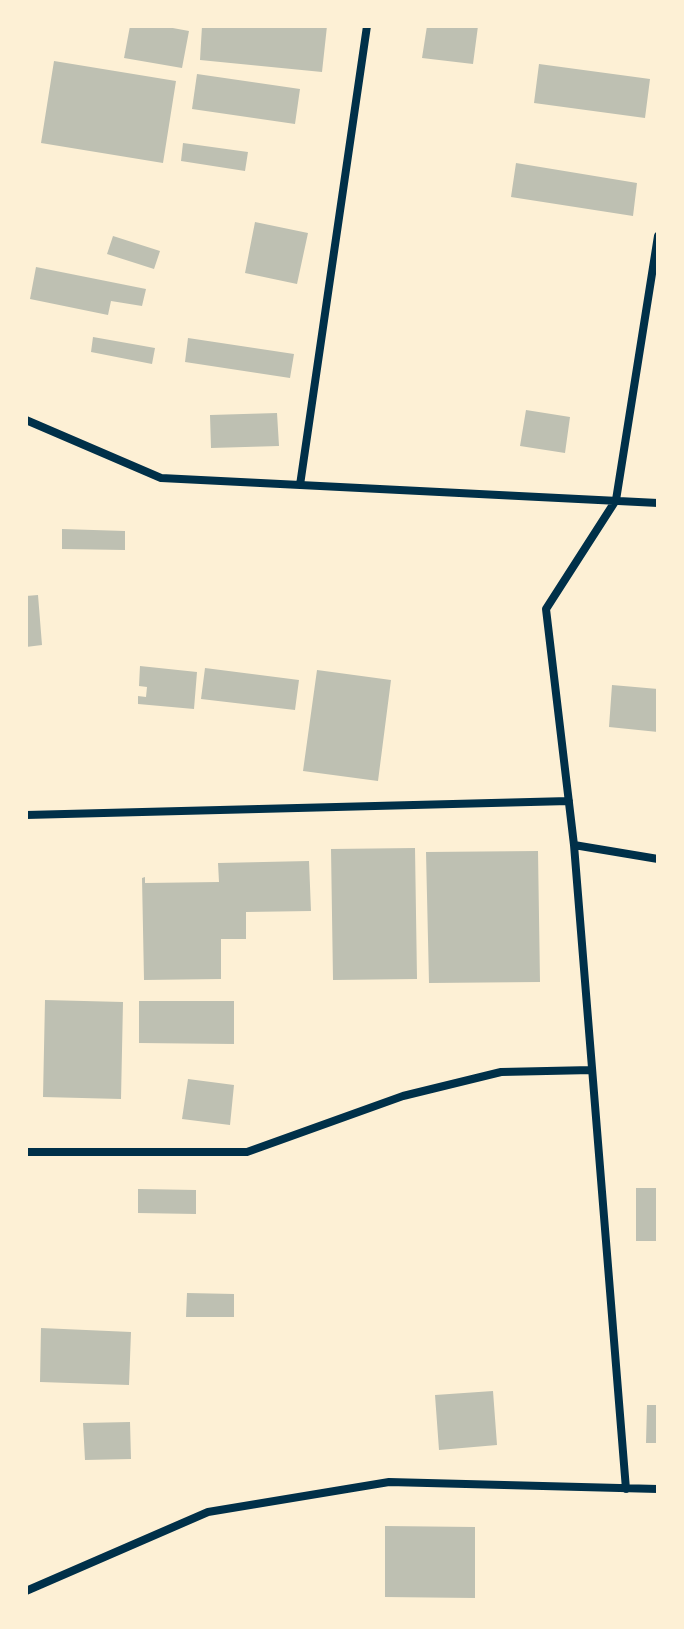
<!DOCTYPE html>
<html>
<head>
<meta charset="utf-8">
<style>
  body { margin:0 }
  #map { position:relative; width:684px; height:1629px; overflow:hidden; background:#fdf0d5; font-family:"Open Sans",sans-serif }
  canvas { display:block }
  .frame { position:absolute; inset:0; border:28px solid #fdf0d5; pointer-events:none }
</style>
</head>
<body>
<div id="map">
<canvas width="684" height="1629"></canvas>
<div class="frame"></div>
</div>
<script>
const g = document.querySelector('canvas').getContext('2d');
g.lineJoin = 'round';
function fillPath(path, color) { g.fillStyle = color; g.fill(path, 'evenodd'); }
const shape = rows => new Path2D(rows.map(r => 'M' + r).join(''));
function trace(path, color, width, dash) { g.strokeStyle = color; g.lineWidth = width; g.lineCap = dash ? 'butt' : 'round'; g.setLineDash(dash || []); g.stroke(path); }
const building = shape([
  [130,26,162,26,189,31,182,68,124,58],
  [202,26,327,26,322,72,200,60],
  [427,26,478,26,473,64,422,58],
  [54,61,176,81,163,163,41,143],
  [539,64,650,79,645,118,534,103],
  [197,74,300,89,295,124,192,109],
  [183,143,248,152,245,171,181,161],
  [516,163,637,183,633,216,511,197],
  [255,222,308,233,297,284,245,273],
  [113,236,160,251,154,269,107,254],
  [36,267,146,289,142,306,111,301,108,315,30,299],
  [93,337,155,348,152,364,91,352],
  [188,338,294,354,290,378,185,362],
  [526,410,570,417,565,453,520,446],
  [277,413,279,446,211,448,210,415],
  [62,529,125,531,125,550,62,549],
  [38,595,42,645,26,647,26,596],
  [140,666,197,672,194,709,138,704,138,696,146,697,147,687,139,686],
  [205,668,299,680,295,710,201,699],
  [317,670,391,680,378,781,303,771],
  [612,685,658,689,658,732,609,727],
  [415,848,417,979,333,980,331,849],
  [538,851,540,982,429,983,426,852],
  [309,861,311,911,246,912,246,939,221,939,221,979,144,980,142,878,145,877,145,883,219,882,218,863],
  [45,1000,123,1002,121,1099,43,1097],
  [139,1001,234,1001,234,1044,139,1043],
  [188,1079,234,1085,230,1125,182,1119],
  [636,1188,658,1188,658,1241,636,1241],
  [138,1189,196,1190,196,1214,138,1213],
  [187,1293,234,1294,234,1317,186,1317],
  [41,1328,131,1332,129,1385,40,1382],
  [493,1391,497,1445,439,1450,435,1395],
  [647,1405,658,1405,658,1443,646,1443],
  [130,1422,131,1459,85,1460,83,1423],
  [385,1526,475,1527,475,1598,385,1597]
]);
const minor = shape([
  [26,420,161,478,658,503],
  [300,485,367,26],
  [26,815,569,801],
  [574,845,658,859],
  [26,1152,247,1152,403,1096,501,1072,592,1070],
  [626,1489,574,845,546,609,616,500,658,236],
  [26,1591,208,1512,389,1482,658,1489]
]);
fillPath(building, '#bec0b2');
trace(minor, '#003049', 8);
</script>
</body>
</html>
